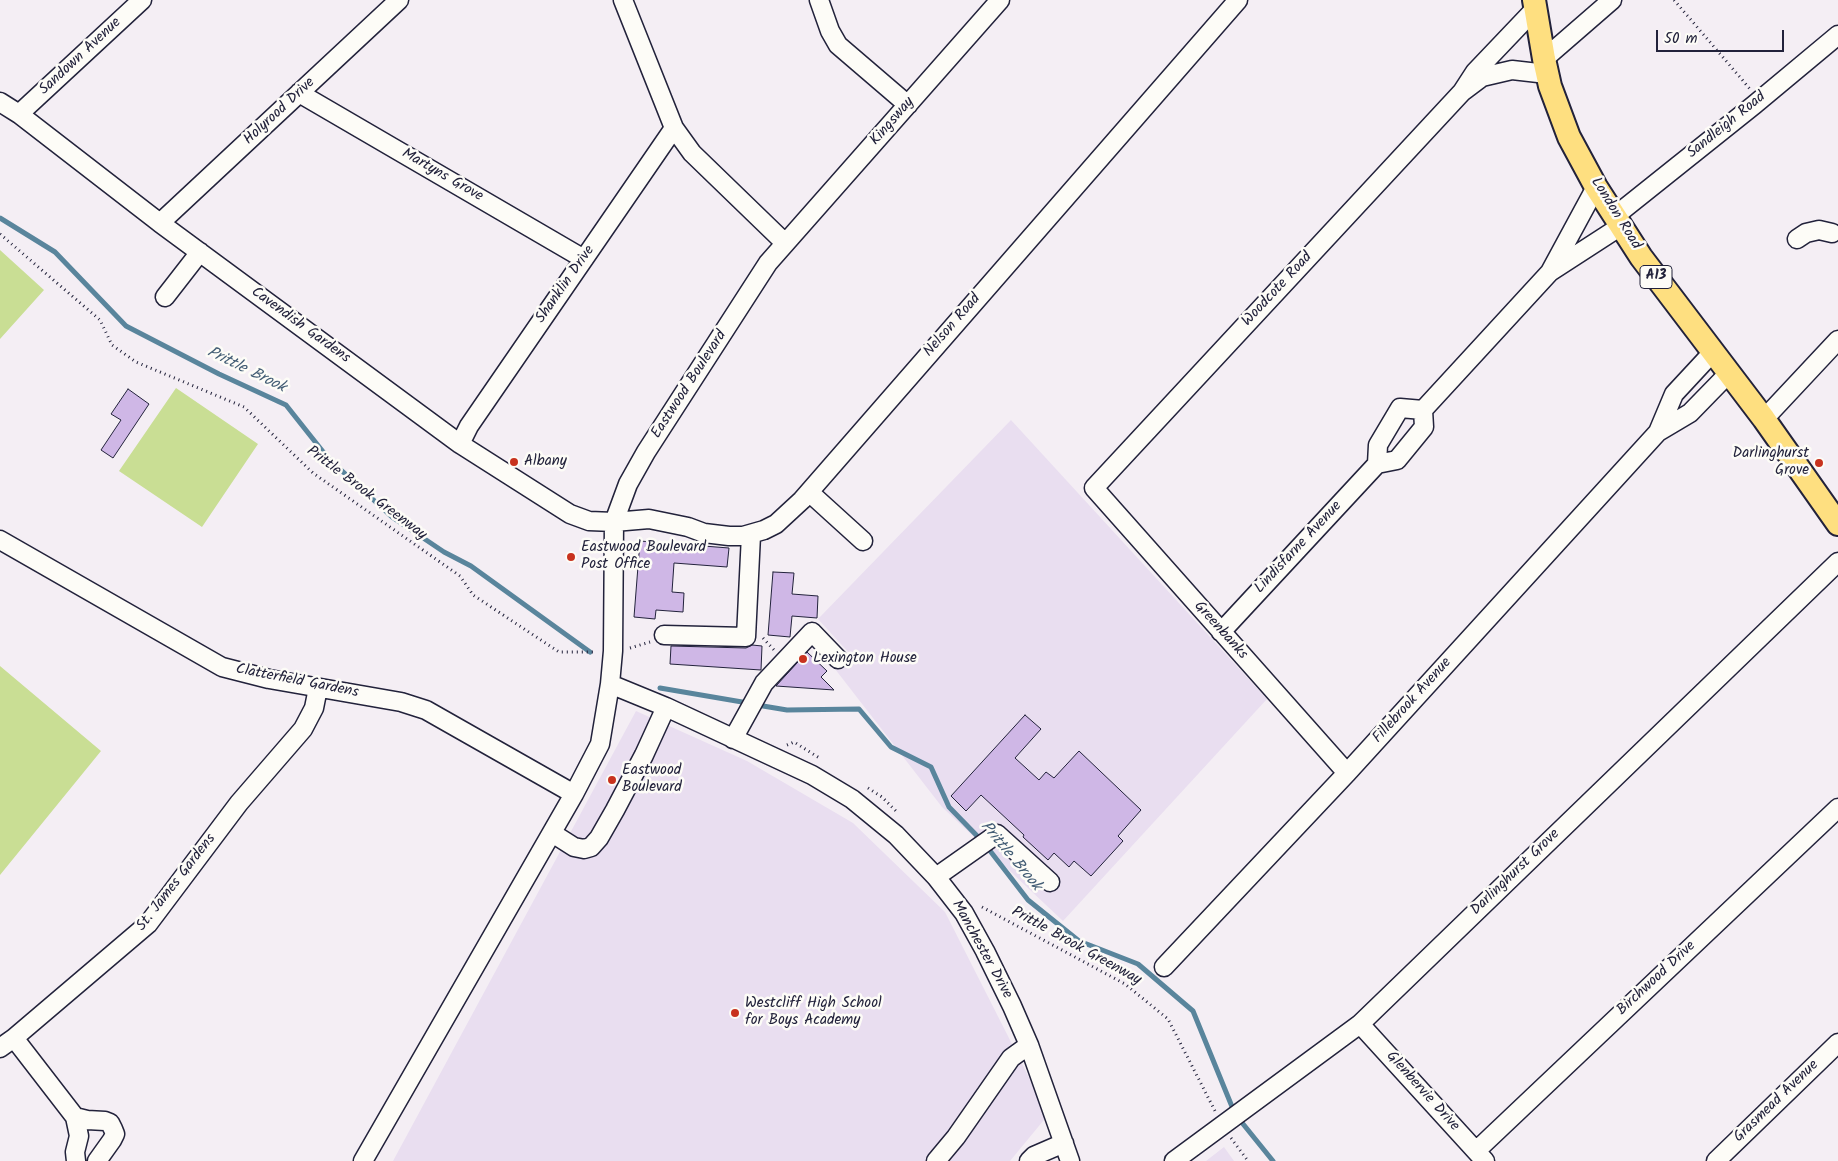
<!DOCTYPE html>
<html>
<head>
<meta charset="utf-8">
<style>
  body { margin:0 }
  #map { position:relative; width:1838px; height:1161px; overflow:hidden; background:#f4eef4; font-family:Kalam,sans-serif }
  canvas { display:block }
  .scale { position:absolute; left:1656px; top:30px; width:128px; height:22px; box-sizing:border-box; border:2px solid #22223b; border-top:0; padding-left:6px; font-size:15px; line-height:18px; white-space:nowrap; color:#22223b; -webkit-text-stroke:4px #fdfcf7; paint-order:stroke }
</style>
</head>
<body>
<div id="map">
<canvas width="1838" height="1161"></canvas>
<div class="scale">50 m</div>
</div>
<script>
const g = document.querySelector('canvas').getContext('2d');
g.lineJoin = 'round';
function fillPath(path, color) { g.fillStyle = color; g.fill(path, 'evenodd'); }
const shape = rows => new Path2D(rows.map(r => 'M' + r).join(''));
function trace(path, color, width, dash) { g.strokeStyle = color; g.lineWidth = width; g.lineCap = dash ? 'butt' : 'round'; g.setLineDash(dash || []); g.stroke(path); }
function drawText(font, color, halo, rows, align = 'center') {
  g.font = font + ' Kalam,sans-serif'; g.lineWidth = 5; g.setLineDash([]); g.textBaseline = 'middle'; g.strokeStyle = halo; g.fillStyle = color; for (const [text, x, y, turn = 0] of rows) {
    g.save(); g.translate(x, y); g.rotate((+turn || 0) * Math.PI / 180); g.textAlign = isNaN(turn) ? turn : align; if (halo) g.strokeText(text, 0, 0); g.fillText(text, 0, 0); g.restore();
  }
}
const built = shape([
  [1011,420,1267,699,1063,921,942,807,835,669,850,654,818,619],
  [636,711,747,761,853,823,945,912,1048,1115,1010,1161,393,1161],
  [1224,1147,1234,1161,1206,1161]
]);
const green = shape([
  [0,250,44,290,0,339],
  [176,388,258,444,202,527,119,471],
  [0,666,101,751,0,875]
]);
const stream = shape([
  [0,218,55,252,126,326,219,374,286,405,328,458,392,517,444,552,471,566,590,652],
  [660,688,748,703],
  [757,705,787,710,859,709,891,747,931,767,949,807,984,843,1028,900,1079,941,1138,964,1193,1011,1235,1114,1273,1161]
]);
const building = shape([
  [128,389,149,404,113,458,101,450,121,420,111,414,128,389],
  [640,541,729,548,727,567,674,563,672,592,684,593,683,612,656,610,655,619,634,617,640,541],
  [773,572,794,573,792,594,818,596,817,618,792,616,790,637,768,635,773,572],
  [752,645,762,646,761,670,670,664,671,646,746,648,752,645],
  [807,652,827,671,821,677,834,690,776,686,807,652],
  [1025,715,1041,729,1015,758,1039,780,1046,772,1054,778,1079,751,1141,810,1118,836,1123,841,1091,876,1074,861,1069,867,1054,853,1048,860,1023,837,1024,835,981,795,966,811,951,796,1025,715]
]);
const path = shape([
  [1674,0,1750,89],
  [0,234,100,320,112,345,136,362,244,407,313,473,460,576,473,595,559,652,596,652],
  [763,638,774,650],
  [630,648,650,642],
  [787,745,794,742,821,759],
  [868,788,882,797,896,811],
  [982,907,1125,984,1168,1019,1215,1111],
  [1231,1138,1248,1161]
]);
const minor = shape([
  [623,0,674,128,692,153,785,243],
  [819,0,830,31,838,45,908,105],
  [1535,9,1475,72,1462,92,1482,77,1512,70,1547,74],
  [1544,59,1612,0],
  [299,93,584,259],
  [0,102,19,114,160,223,460,444,570,514,589,521,614,522,649,519,688,527,704,533,729,536,743,536,764,530,776,524,802,500,1238,0],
  [19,114,142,0],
  [1596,187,1550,272,1621,226],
  [1615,216,1754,105,1838,35],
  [160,223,399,0],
  [1797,239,1806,233,1819,230,1832,233],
  [165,297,200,252],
  [1713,352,1674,394,1658,432,1690,413,1729,373],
  [1423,410,1400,408,1378,445,1377,464,1397,460,1424,427,1423,410,1550,272],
  [1764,419,1838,340],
  [460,444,469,426,674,128],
  [809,492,863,541],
  [0,540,222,667,269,679,401,702,426,710,574,794],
  [1221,632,1377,464],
  [664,635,746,637,751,535],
  [610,684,666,707,812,775,852,799,896,835,936,877,964,913,985,951,1012,1006,1029,1045,1070,1161],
  [733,739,764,683,812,632,838,659],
  [1347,773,1094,488,1462,92],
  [552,833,574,847,584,849,591,847,599,838,615,810,644,755,666,707],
  [936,877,997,834,1050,882],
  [1164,967,1347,773,1658,432],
  [1360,1024,1485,1161],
  [14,1038,75,1117,79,1136,75,1152,76,1161],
  [0,1048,14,1038,148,924,239,803,303,729,314,708,318,688],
  [75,1117,87,1120,105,1121,110,1123,113,1129,115,1134,112,1140,97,1161],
  [1476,1151,1838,808],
  [363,1161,574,794,600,744,610,684,613,651,614,522,628,484,646,452,768,263,1000,0],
  [936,1161,956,1137,1011,1058,1029,1045],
  [1029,1161,1034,1156,1064,1143],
  [1174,1161,1360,1024,1838,562],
  [1716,1161,1838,1043]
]);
const major = shape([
  [1534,0,1544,59,1550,86,1569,137,1596,187,1641,257,1764,419,1838,524]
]);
const markers = [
  [514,462,5,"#c8321e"],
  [1819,463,5,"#c8321e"],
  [571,557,5,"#c8321e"],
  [803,659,5,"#c8321e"],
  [612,780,5,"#c8321e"],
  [735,1013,5,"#c8321e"]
];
const shields = [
  [1656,277,32]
];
const shieldNames = [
  ["A13",1656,277]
];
const streetNames = [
  ["Sandown Avenue",81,57,-43],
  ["Holyrood Drive",280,112,-43],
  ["Kingsway",893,122,-49],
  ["Sandleigh Road",1727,126,-39],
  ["Martyns Grove",442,176,30],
  ["London Road",1615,214,58],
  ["Shanklin Drive",566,285,-55],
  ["Woodcote Road",1278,290,-47],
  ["Cavendish Gardens",300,326,36],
  ["Nelson Road",953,326,-49],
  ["Eastwood Boulevard",690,385,-57],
  ["Prittle Brook Greenway",366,494,37],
  ["Lindisfarne Avenue",1299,548,-47],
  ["Greenbanks",1220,631,48],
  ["Clatterfield Gardens",297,682,11],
  ["Fillebrook Avenue",1413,701,-48],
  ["Darlinghurst Grove",1516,873,-44],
  ["St. James Gardens",177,883,-52],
  ["Prittle Brook Greenway",1076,947,29],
  ["Manchester Drive",981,950,61],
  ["Birchwood Drive",1657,979,-43],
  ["Glenbervie Drive",1422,1092,48],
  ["Grasmead Avenue",1777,1102,-44]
];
const poiNames = [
  ["Darlinghurst",1809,454,"right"],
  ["Grove",1809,471,"right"],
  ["Albany",524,462],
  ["Eastwood Boulevard",581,548],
  ["Post Office",581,565],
  ["Lexington House",813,659],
  ["Eastwood",622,771],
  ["Boulevard",622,788],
  ["Westcliff High School",745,1004],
  ["for Boys Academy",745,1021]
];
const waterNames = [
  ["Prittle Brook",246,371,26],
  ["Prittle Brook",1010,857,50]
];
fillPath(built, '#e9def0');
fillPath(green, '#c9de94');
trace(stream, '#59859c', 5);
fillPath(building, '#cfb7e6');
trace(building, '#22223b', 1);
trace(minor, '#22223b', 21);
trace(major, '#22223b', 26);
trace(path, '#22223b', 3, [1, 4]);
trace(minor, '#fdfcf7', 18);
trace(major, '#fedf80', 22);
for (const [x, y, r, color] of markers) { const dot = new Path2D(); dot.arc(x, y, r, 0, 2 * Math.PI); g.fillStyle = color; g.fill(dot); trace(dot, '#fdfcf7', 2); }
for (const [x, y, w] of shields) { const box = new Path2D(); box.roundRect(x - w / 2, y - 11.5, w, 23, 4); g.fillStyle = '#fdfcf7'; g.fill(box); trace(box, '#22223b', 1); }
drawText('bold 14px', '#22223b', null, shieldNames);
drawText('15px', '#22223b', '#fdfcf7', streetNames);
drawText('15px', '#22223b', '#fdfcf7', poiNames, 'left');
drawText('italic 16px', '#425c74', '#fdfcf7', waterNames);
</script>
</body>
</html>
